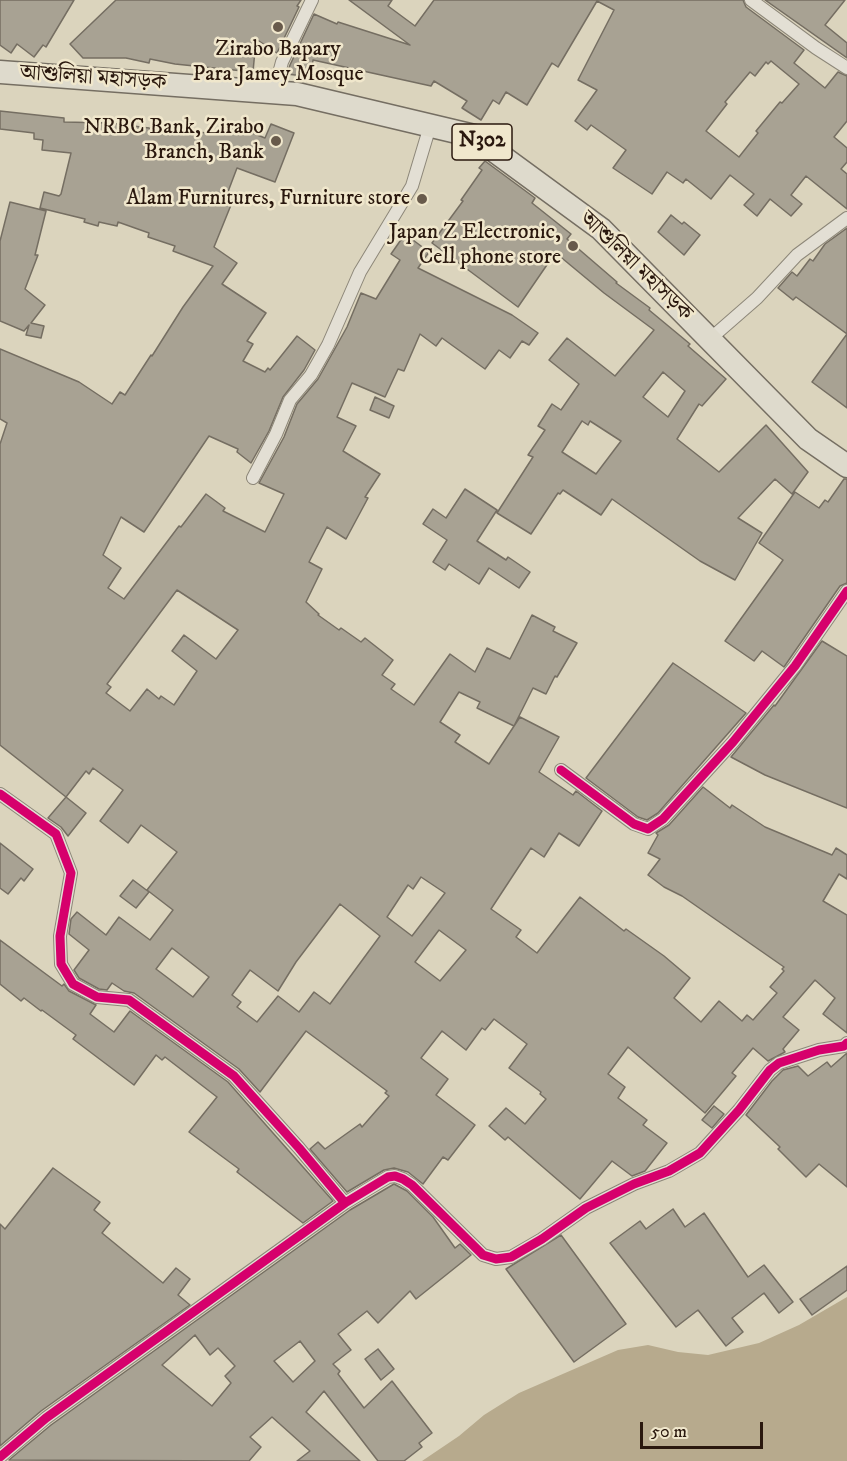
<!DOCTYPE html>
<html>
<head>
<meta charset="utf-8">
<style>
  body { margin:0 }
  #map { position:relative; width:847px; height:1461px; overflow:hidden; background:#dbd4bd; font-family:"IM FELL DW Pica",serif }
  canvas { display:block }
  .scale { position:absolute; left:640px; top:1422px; width:123px; height:27px; box-sizing:border-box; border:3px solid #2a180e; border-top:0; padding-left:8px; font-size:18px; line-height:21px; white-space:nowrap; color:#2a180e; -webkit-text-stroke:4px #f0e7cc; paint-order:stroke }
</style>
</head>
<body>
<div id="map">
<canvas width="847" height="1461"></canvas>
<div class="scale">50 m</div>
</div>
<script>
const g = document.querySelector('canvas').getContext('2d');
g.lineJoin = 'round';
function fillPath(path, color) { g.fillStyle = color; g.fill(path, 'evenodd'); }
const shape = rows => new Path2D(rows.map(r => 'M' + r).join(''));
function trace(path, color, width, dash) { g.strokeStyle = color; g.lineWidth = width; g.lineCap = dash ? 'butt' : 'round'; g.setLineDash(dash || []); g.stroke(path); }
function drawText(font, color, halo, rows, align = 'center') {
  g.font = font + ' "IM FELL DW Pica","Noto Serif Bengali",serif'; g.lineWidth = 5; g.setLineDash([]); g.textBaseline = 'middle'; g.strokeStyle = halo; g.fillStyle = color; for (const [text, x, y, turn = 0] of rows) {
    g.save(); g.translate(x, y); g.rotate((+turn || 0) * Math.PI / 180); g.textAlign = isNaN(turn) ? turn : align; if (halo) g.strokeText(text, 0, 0); g.fillText(text, 0, 0); g.restore();
  }
}
const water = shape([
  [847,1297,847,1461,422,1461,459,1436,484,1415,519,1393,618,1350,648,1345,678,1352,708,1355,759,1343,799,1325]
]);
const building = shape([
  [0,0,74,0,46,47,43,45,34,57,17,44,11,53,0,45,0,0],
  [116,0,301,0,297,6,299,7,277,53,256,39,253,72,175,64,150,59,149,63,126,58,83,58,70,44,116,0],
  [349,0,392,0,388,6,415,26,434,0,743,0,746,7,804,50,794,63,825,88,838,72,847,76,847,121,834,137,847,148,847,162,841,169,847,174,847,209,806,176,791,195,802,204,791,216,770,199,757,216,744,205,754,194,730,175,711,199,686,179,683,183,667,172,652,194,613,168,626,150,591,125,587,130,575,121,597,90,578,80,614,10,597,1,558,67,552,63,527,105,506,92,499,104,493,100,481,120,462,108,467,101,434,81,431,86,313,60,311,77,287,74,290,65,314,14,337,24,338,22,410,45,349,0],
  [771,61,799,84,782,103,780,102,756,131,758,133,739,157,706,131,727,104,725,102,750,72,755,76,766,62,768,64,771,61],
  [765,0,845,0,825,25,847,43,847,58,765,0],
  [0,111,64,118,64,122,109,123,149,128,220,134,224,122,265,138,271,124,294,133,275,182,237,168,226,197,233,200,214,247,237,263,222,284,266,313,247,341,253,344,243,361,265,372,268,368,270,370,297,336,315,350,304,370,283,397,269,431,251,463,237,452,238,449,209,436,144,532,121,517,103,555,121,568,108,588,124,599,179,526,181,527,206,494,225,508,223,511,265,532,284,494,259,483,284,437,297,404,318,379,347,327,361,293,376,299,400,260,391,254,405,234,429,252,418,268,512,315,538,333,529,345,522,341,510,358,499,350,485,369,442,338,436,346,420,334,404,371,398,369,385,397,352,383,337,417,356,426,343,451,380,474,365,497,368,498,346,539,327,527,309,562,322,569,306,602,319,614,318,615,339,630,341,628,361,642,365,638,393,660,382,675,395,684,391,689,414,705,450,654,475,672,487,648,510,659,532,615,555,627,553,631,577,643,557,677,555,676,546,694,533,688,514,726,477,708,480,702,459,692,440,722,460,735,455,742,489,764,520,717,559,737,539,772,573,795,576,791,602,811,579,846,559,833,544,857,531,848,491,909,521,930,516,937,537,953,580,897,624,931,626,929,664,956,690,978,674,998,701,1022,719,1001,742,1021,747,1015,753,1020,777,993,770,987,784,971,782,969,784,967,682,896,664,887,648,875,660,859,648,853,658,835,656,833,669,825,703,787,730,808,732,805,765,827,832,855,836,848,847,855,847,879,839,874,823,901,847,915,847,1033,823,1014,835,998,815,980,783,1017,799,1030,783,1049,785,1052,768,1061,753,1048,732,1073,736,1076,705,1113,628,1047,608,1074,625,1087,618,1098,647,1120,643,1125,667,1143,645,1171,632,1176,612,1161,580,1199,508,1137,505,1140,489,1126,506,1108,525,1124,546,1099,540,1094,541,1092,509,1068,527,1044,494,1019,485,1030,482,1028,466,1050,442,1031,421,1058,448,1079,436,1095,475,1125,448,1160,443,1157,423,1184,408,1172,394,1168,384,1170,347,1192,310,1149,318,1142,325,1149,360,1124,362,1127,389,1096,385,1093,387,1091,306,1031,260,1092,239,1069,134,993,124,991,112,983,107,990,99,989,79,978,74,970,89,950,69,934,71,919,77,912,106,935,119,917,150,940,173,910,147,890,177,852,141,825,128,843,100,821,123,790,93,768,89,774,86,771,66,797,0,745,0,444,7,423,0,419,0,349,79,382,112,404,120,392,125,395,151,355,152,356,183,307,213,266,173,251,175,246,148,237,149,233,118,222,117,226,99,222,98,226,84,222,85,219,40,208,44,192,59,196,61,194,71,153,42,150,43,140,34,139,34,133,0,129,0,111],
  [177,590,238,630,216,659,184,635,172,651,197,671,174,705,161,696,159,699,147,689,130,711,106,693,111,687,107,684,177,590],
  [421,877,445,893,412,936,387,917,408,885,413,889,421,877],
  [340,904,380,936,330,1004,314,992,299,1012,278,996,257,1022,237,1007,241,1002,232,995,250,970,278,991,296,962,340,904],
  [439,930,466,950,440,981,415,962,439,930],
  [172,948,209,977,193,997,156,969,172,948],
  [485,161,535,198,532,203,571,234,567,239,617,282,616,283,650,308,649,310,690,344,688,346,726,379,702,406,699,404,677,439,719,472,766,425,808,472,792,494,775,479,738,518,762,533,735,580,700,561,612,499,601,515,563,490,560,494,558,493,531,534,497,513,533,457,528,455,545,430,538,426,552,404,561,410,579,384,549,360,567,338,615,376,654,330,604,293,557,254,552,260,551,259,518,307,432,243,463,201,461,200,482,170,479,168,485,161],
  [663,372,685,391,668,417,643,397,663,372],
  [582,421,588,425,590,421,621,441,596,474,562,452,582,421],
  [10,202,46,211,35,255,38,255,25,289,45,305,31,323,44,326,41,338,26,335,29,325,24,331,0,321,0,241,10,202],
  [671,215,682,224,684,222,700,235,684,255,658,232,671,215],
  [847,228,847,408,812,382,847,334,796,297,793,300,778,288,792,272,797,276,810,259,813,261,825,244,847,228],
  [375,397,394,406,389,418,370,410,375,397],
  [844,479,847,479,847,583,840,586,784,667,762,651,754,661,725,641,783,560,759,543,795,492,819,508,825,500,828,502,844,479],
  [465,489,497,510,477,541,506,560,508,557,530,572,519,588,489,568,479,584,449,564,445,570,433,562,447,540,423,524,433,509,446,518,465,489],
  [822,641,847,656,847,808,765,775,731,757,774,705,775,706,822,641],
  [673,663,746,713,658,813,647,820,638,817,586,778,673,663],
  [66,797,86,813,68,836,61,827,48,818,66,797],
  [0,843,33,869,24,881,21,878,8,894,0,888,0,843],
  [133,880,149,892,136,908,120,896,133,880],
  [0,940,62,986,64,984,69,991,96,1005,90,1014,114,1032,130,1011,228,1082,333,1201,303,1223,237,1172,239,1169,189,1132,217,1097,165,1057,162,1060,156,1055,134,1085,73,1039,76,1035,42,1010,41,1011,24,998,21,1001,0,984,0,940],
  [847,1053,847,1187,819,1164,806,1177,778,1149,780,1147,746,1115,772,1081,783,1070,798,1066,808,1076,827,1062,831,1067,847,1053],
  [714,1106,724,1114,712,1128,702,1120,714,1106],
  [53,1168,100,1202,94,1210,110,1223,102,1233,163,1283,176,1268,190,1279,178,1295,190,1305,41,1411,0,1446,0,1224,5,1229,53,1168],
  [394,1184,407,1191,433,1217,455,1248,460,1244,471,1255,416,1299,410,1291,378,1323,367,1311,338,1334,351,1350,333,1364,340,1371,338,1374,364,1408,392,1381,432,1433,419,1443,422,1447,404,1461,378,1461,324,1391,306,1412,360,1461,297,1461,310,1451,272,1417,250,1437,261,1447,249,1461,9,1460,51,1425,350,1210,394,1184],
  [195,1335,210,1355,218,1348,235,1366,225,1376,231,1383,212,1406,162,1365,195,1335],
  [300,1341,315,1361,293,1382,274,1361,300,1341],
  [673,1209,685,1227,704,1213,748,1277,764,1265,793,1302,779,1313,764,1293,732,1318,743,1332,726,1346,698,1310,676,1327,610,1243,640,1221,646,1229,673,1209],
  [561,1235,626,1324,574,1362,506,1269,561,1235],
  [847,1266,847,1290,812,1315,800,1299,847,1266],
  [378,1349,394,1369,381,1380,365,1359,378,1349]
]);
const street = shape([
  [751,0,816,48,847,68],
  [274,92,282,62,312,0],
  [710,339,757,298,797,255,847,218],
  [253,478,276,434,290,400,311,375,328,345,360,272,412,186,430,126],
  [561,770,634,824,648,829,663,819,733,742,795,666,847,591],
  [0,794,56,834,71,873,60,936,61,964,73,984,97,997,129,1000,234,1076,299,1148,345,1203],
  [0,1457,46,1418,274,1254,345,1203,388,1177,395,1176,403,1179,412,1185,483,1255,496,1259,511,1257,542,1239,586,1208,634,1184,669,1171,700,1153,739,1110,770,1070,779,1063,819,1050,844,1046,847,1043]
]);
const highway = shape([
  [0,72,297,94,474,136,601,229,808,439,847,466]
]);
const cycleway = shape([
  [561,770,634,824,648,829,663,819,733,742,795,666,847,591],
  [0,794,56,834,71,873,60,936,61,964,73,984,97,997,129,1000,234,1076,299,1148,345,1203],
  [0,1457,46,1418,274,1254,345,1203,388,1177,395,1176,403,1179,412,1185,483,1255,496,1259,511,1257,542,1239,586,1208,634,1184,669,1171,700,1153,739,1110,770,1070,779,1063,819,1050,844,1046,847,1043]
]);
const markers = [
  [278,27,6,"#685a4b"],
  [276,141,6,"#685a4b"],
  [422,199,6,"#685a4b"],
  [573,246,6,"#685a4b"]
];
const shields = [
  [482,142,60]
];
const shieldNames = [
  ["N302",482,142]
];
const poiNames = [
  ["Zirabo Bapary",278,50,"center"],
  ["Para Jamey Mosque",278,75,"center"],
  ["NRBC Bank, Zirabo",264,128],
  ["Branch, Bank",264,153],
  ["Alam Furnitures, Furniture store",410,199],
  ["Japan Z Electronic,",561,233],
  ["Cell phone store",561,258]
];
const streetNames = [
  ["আশুলিয়া মহাসড়ক",93,79,4],
  ["আশুলিয়া মহাসড়ক",635,267,44]
];
fillPath(water, '#b7aa8d');
fillPath(building, '#a8a293');
trace(building, '#756e62', 1.5);
trace(street, '#8d8779', 14);
trace(highway, '#756e62', 25);
trace(street, '#e3dfd4', 12);
trace(highway, '#dedacc', 22);
trace(cycleway, '#d6006c', 9);
for (const [x, y, r, color] of markers) { const dot = new Path2D(); dot.arc(x, y, r, 0, 2 * Math.PI); g.fillStyle = color; g.fill(dot); trace(dot, '#f0e7cc', 2); }
for (const [x, y, w] of shields) { const box = new Path2D(); box.roundRect(x - w / 2, y - 18, w, 36, 4.5); g.fillStyle = '#f0e7cc'; g.fill(box); trace(box, '#2a180e', 1.5); }
drawText('bold 21px', '#2a180e', null, shieldNames);
drawText('22px', '#2a180e', '#f0e7cc', poiNames, 'right');
drawText('22px', '#2a180e', '#f0e7cc', streetNames);
</script>
</body>
</html>
